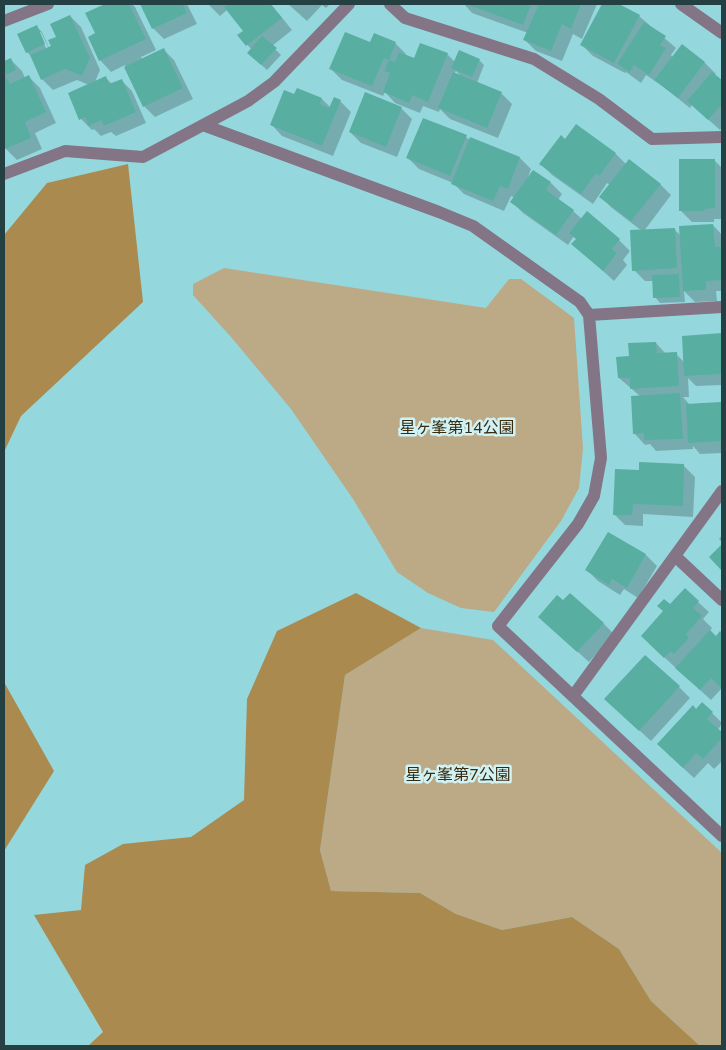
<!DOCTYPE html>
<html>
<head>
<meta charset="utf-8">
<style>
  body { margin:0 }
  #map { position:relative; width:726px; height:1050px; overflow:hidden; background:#94d8dd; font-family:"Nunito Sans",sans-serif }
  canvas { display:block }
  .frame { position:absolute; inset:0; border:5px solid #244042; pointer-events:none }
</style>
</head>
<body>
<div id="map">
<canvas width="726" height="1050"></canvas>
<div class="frame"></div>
</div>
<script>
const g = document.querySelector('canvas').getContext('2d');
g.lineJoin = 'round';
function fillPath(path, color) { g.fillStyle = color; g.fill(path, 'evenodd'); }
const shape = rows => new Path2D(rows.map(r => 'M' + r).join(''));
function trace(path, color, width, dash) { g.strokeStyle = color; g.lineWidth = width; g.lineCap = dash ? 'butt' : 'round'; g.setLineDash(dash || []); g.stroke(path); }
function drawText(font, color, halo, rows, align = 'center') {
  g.font = font + ' "Nunito Sans","Noto Sans JP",sans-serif'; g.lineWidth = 5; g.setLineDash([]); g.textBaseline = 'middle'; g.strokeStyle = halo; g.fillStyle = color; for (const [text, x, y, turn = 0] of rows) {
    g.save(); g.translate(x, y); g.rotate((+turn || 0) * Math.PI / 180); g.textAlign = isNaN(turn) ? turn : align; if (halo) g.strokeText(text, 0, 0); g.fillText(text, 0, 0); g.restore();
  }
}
const green = shape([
  [224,268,486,308,509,279,521,279,574,318,583,448,579,488,561,521,494,612,461,608,428,593,397,572,353,499,291,409,231,337,193,295,193,284],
  [421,628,493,640,722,853,722,1046,700,1046,651,1001,619,949,572,917,502,930,456,914,420,893,331,891,320,850,345,675]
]);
const forest = shape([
  [128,164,143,302,21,416,4,452,4,235,47,183],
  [356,593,421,628,345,675,320,850,331,891,420,893,456,914,502,930,572,917,619,949,651,1001,700,1046,88,1046,103,1032,34,915,81,910,85,865,123,844,191,837,244,800,247,699,277,631],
  [4,682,54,771,4,851]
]);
const shadow = shape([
  [108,4,132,4,135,7,156,50,141,57,142,59,163,49,174,60,193,99,155,117,144,106,125,65,111,72,100,60,89,38,96,34,87,14],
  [141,4,187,4,197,24,164,39,153,28],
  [208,4,271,4,292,30,272,46,281,55,267,70,254,58,252,50,239,35,244,31,227,10,220,16],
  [288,4,330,4,326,8,322,5,307,21],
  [464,4,597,4,582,39,573,34,562,61,536,51,525,40,528,33,472,13],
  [603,4,617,4,639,16,676,48,671,55,673,58,682,46,705,63,716,74,714,75,722,82,722,127,720,130,692,105,690,108,661,85,646,75,641,83,626,72,625,73,593,56,582,45],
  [70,16,81,27,100,70,95,82,105,77,112,84,121,80,132,91,146,123,116,136,111,132,101,136,94,129,92,130,81,119,69,93,89,85,77,80,53,90,42,79,32,57,27,52,37,27,42,32,49,48,58,38],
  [38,32,41,32,49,49,47,50],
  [395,43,406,54,405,56,414,60,447,54,455,62,479,60,484,65,477,83,501,93,512,104,498,138,450,119,440,109,439,112,423,106,420,113,395,103,385,92,383,96,342,80,331,69,371,44],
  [456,71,462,77,454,74],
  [11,60,22,71,25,78,29,77,40,88,56,123,35,133,42,149,17,160,6,149,4,144,4,62],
  [295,95,322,99,331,108,340,101,351,112,333,156,282,136,271,124],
  [401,108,412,119,397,157,361,143,350,132],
  [466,137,470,140,471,139,520,158,531,169,527,180,533,172,551,183,562,194,558,200,573,211,582,219,619,240,630,251,623,260,627,265,614,281,573,244,577,239,574,236,568,245,523,213,512,202,515,198,511,196,504,211,464,194,453,183,419,169,408,158],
  [565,140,616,154,626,164,660,184,671,195,644,231,674,229,681,236,713,225,722,235,722,291,716,291,717,301,695,302,684,291,685,302,660,303,655,297,654,281,645,281,634,270,642,231,612,208,601,197,610,185,607,183,593,204,552,175,541,164],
  [714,160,722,168,722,219,714,219,714,222,692,222,681,211],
  [722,335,722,385,696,386,688,378,689,397,683,397,690,405,720,403,722,405,722,453,700,454,693,446,693,449,656,451,650,444,645,445,634,433,640,396,619,378,630,357,656,343,666,354,676,354,684,362,683,337],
  [684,466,695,477,693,517,643,514,643,526,625,525,614,514,640,471],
  [609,533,646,555,657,566,638,598,624,589,620,595,598,581,587,570],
  [722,535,722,542,719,539],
  [698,602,709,612,703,619,712,628,710,631,716,638,720,633,722,635,722,688,711,700,653,647,670,606],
  [539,617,603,623,614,634,589,662],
  [679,687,690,698,651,741,617,710],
  [702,703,722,723,718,730,722,734,722,761,714,769,708,763,694,778,669,755,696,710]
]);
const building = shape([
  [105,4,129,4,146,39,99,61,88,37,95,33,85,13],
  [140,4,183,4,187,13,152,29],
  [228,4,270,4,282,18,246,46,237,35,243,31,224,7],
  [466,4,531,4,523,25],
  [539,4,581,4,571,29,562,24,551,51,523,40],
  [602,4,619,4,640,15,614,63,580,45],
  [70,15,90,58,82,76,65,69,41,80,30,55,51,46,48,40,56,37,50,24],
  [644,22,666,36,660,45,666,48,649,75,634,65,630,72,617,64],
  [37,25,45,44,26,53,17,34],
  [345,32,370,42,374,33,396,42,389,60,395,62,399,52,414,58,420,43,448,53,428,102,412,95,409,103,383,92,390,73,384,71,389,60,384,58,372,86,329,69],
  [262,36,277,48,261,65,247,53],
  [682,44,705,62,678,98,654,80],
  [164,48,183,88,143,107,124,67],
  [459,50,480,59,472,77,451,68],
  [11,58,16,70,5,75,10,84,29,75,46,112,25,122,31,138,5,149,4,61],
  [453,72,502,92,487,128,438,108],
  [712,72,722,80,722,107,720,106,708,120,687,101],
  [106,76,109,84,122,79,136,112,104,126,101,120,89,126,85,117,79,120,68,93],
  [297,88,322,98,320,104,329,108,334,97,341,100,322,146,270,125,284,90,294,94],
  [365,92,402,107,386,147,349,132],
  [423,118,467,135,450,176,406,158],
  [576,124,616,153,599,176,596,173,581,194,539,164,561,135,565,139],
  [470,137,520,157,508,189,500,186,493,201,451,184],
  [629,159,661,184,631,221,599,197],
  [679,159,715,159,715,208,704,209,704,211,679,211],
  [533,170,551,182,546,190,574,210,556,235,510,202],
  [587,211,620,239,612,249,617,253,603,271,571,244,576,239,569,233],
  [713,224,715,247,722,247,722,280,706,281,706,290,683,291,679,226],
  [675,228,677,268,632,271,630,230],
  [679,274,680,297,653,298,652,275],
  [722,333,722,374,684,376,682,336],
  [656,342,657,353,677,352,679,386,630,389,630,378,618,378,616,357,629,356,628,343],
  [680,393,683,439,644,440,644,433,633,434,631,396],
  [721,402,721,406,722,406,722,441,688,443,686,404],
  [639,462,684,464,683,506,633,504,632,515,613,515,615,469,639,470],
  [608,532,646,554,627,588,612,579,609,585,585,570],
  [722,544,722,571,709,557],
  [685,588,699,601,693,608,702,616,686,634,689,638,674,654,671,651,664,658,641,636,663,611,657,606,664,599,670,604],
  [570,593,604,623,577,652,538,617,557,595,563,600],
  [710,630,716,636,720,631,722,633,722,689,711,678,700,690,675,668],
  [645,655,680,686,639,731,604,699],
  [702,702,713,712,707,719,722,732,722,738,703,759,696,753,683,768,657,744,693,705,696,709]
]);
const minor = shape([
  [390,4,405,18,534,59,599,99,652,139,722,137],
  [681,4,722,33],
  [4,21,48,4],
  [203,125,439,212,473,226,580,302,589,315,601,458,594,496,578,524,498,626,722,836],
  [4,174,65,151,143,157,248,101,274,82,349,4],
  [589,315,722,307],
  [675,556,722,600],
  [573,696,722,491]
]);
const parkNames = [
  ["星ヶ峯第14公園",457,429],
  ["星ヶ峯第7公園",458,776]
];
fillPath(green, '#bca986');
fillPath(forest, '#aa8a4f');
fillPath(shadow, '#0003');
fillPath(building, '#58aea0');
trace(minor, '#837586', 12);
drawText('16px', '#392b10', '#d1f2f4', parkNames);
</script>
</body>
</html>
